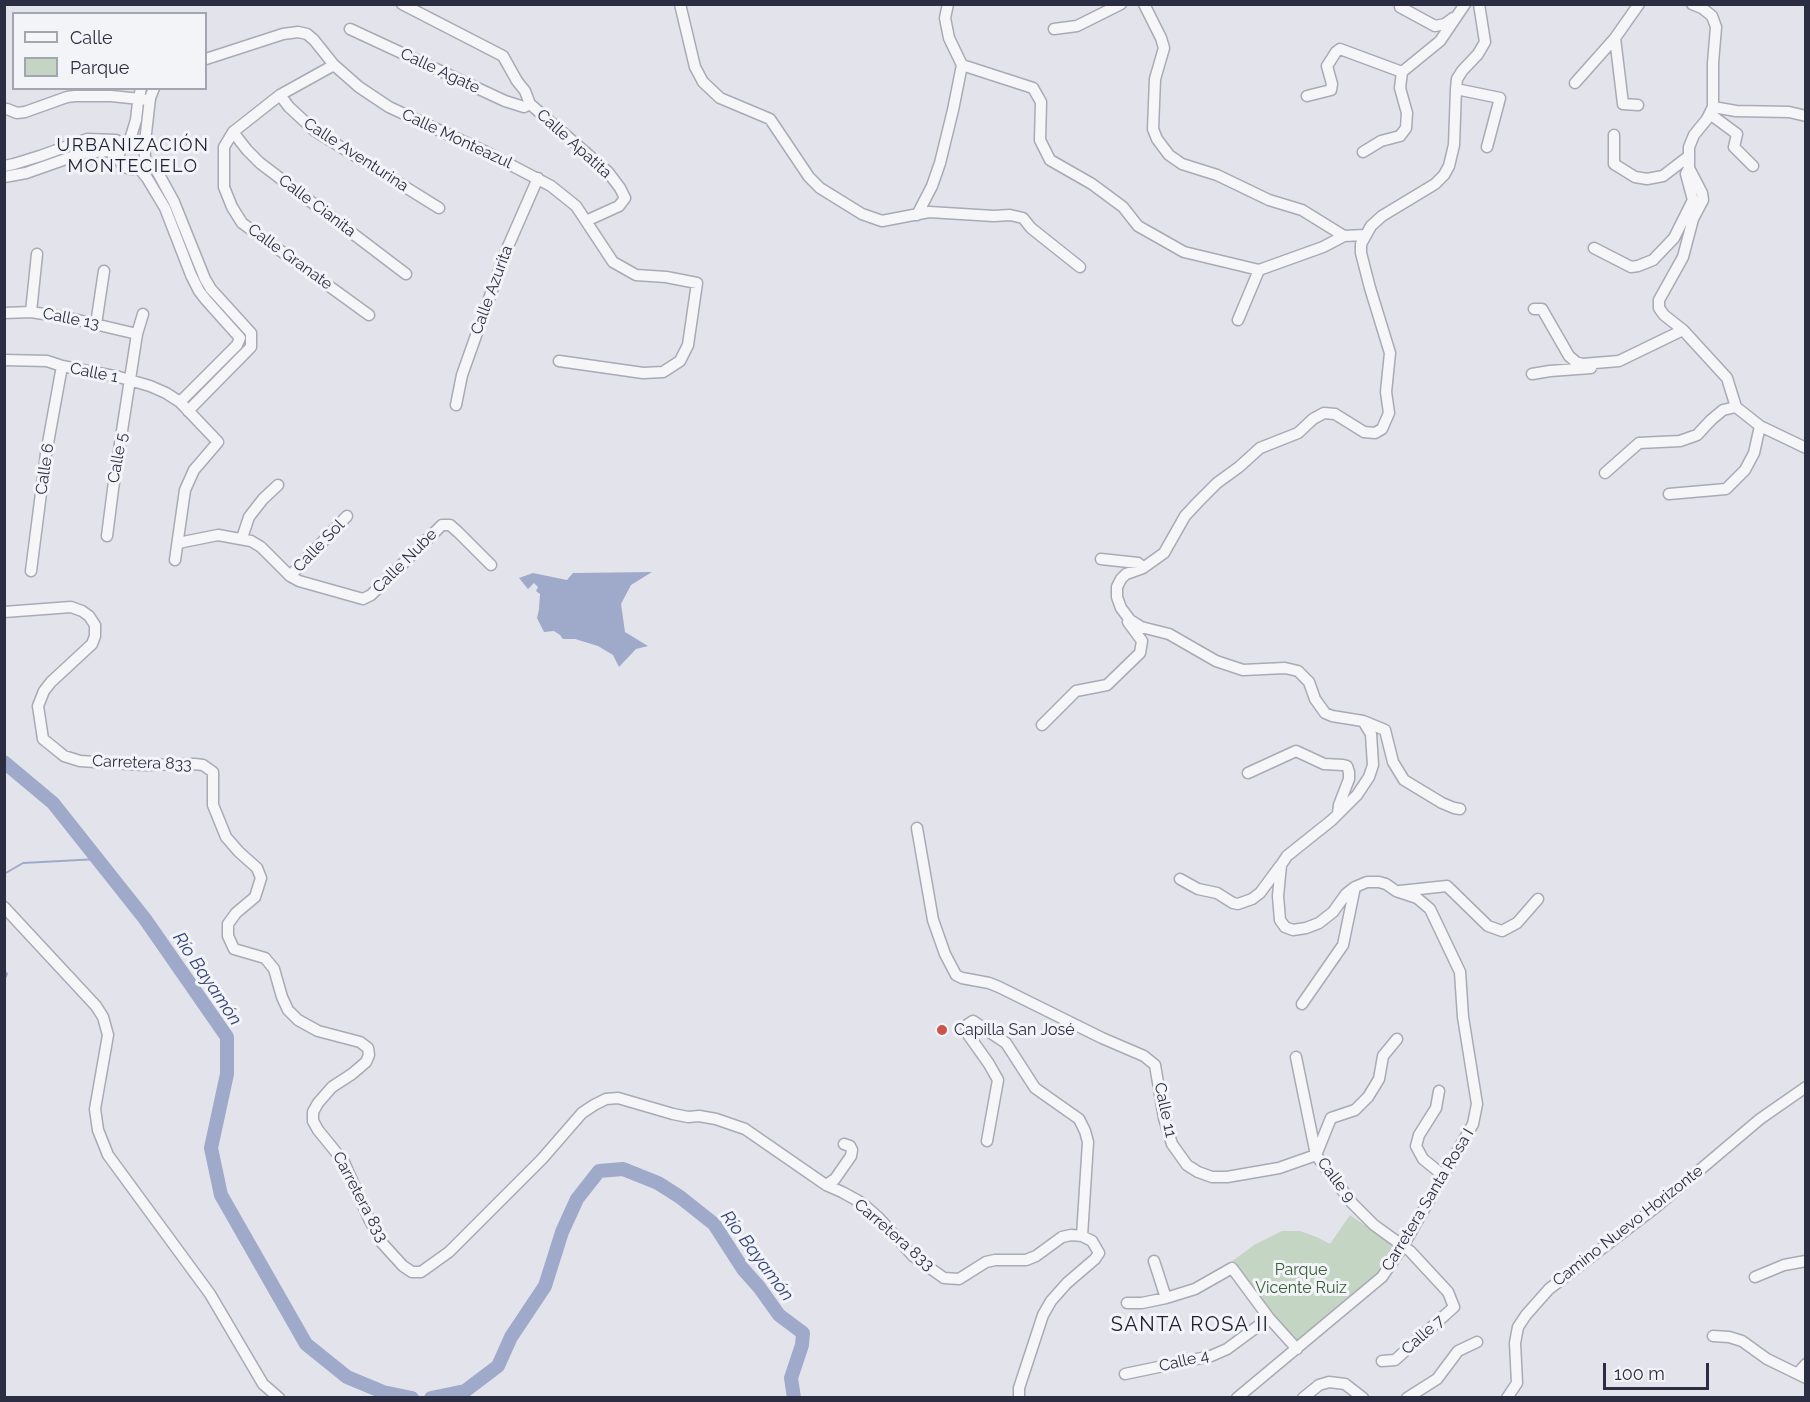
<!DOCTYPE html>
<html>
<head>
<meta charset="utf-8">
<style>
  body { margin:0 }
  #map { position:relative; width:1810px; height:1402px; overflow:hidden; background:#e3e4eb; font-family:Raleway,sans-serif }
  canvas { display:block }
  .frame { position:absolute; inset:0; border:6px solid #2b2e43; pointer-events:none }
  .legend { position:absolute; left:12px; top:12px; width:195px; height:78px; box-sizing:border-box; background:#f3f4f8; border:2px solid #a3a5b0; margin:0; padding:8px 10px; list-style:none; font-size:18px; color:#2b2e43 }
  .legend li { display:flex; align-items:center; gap:12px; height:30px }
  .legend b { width:30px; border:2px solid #a3a5b0 }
  .scale { position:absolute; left:1603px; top:1363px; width:106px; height:27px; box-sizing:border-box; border:3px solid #2b2e43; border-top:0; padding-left:8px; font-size:18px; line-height:21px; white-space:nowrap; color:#2b2e43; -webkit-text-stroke:4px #f3f4f8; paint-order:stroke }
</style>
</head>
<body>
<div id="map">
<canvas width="1810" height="1402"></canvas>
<div class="frame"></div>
<ul class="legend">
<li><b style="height:8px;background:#f6f6f9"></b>Calle</li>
<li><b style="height:16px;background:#c5d5c4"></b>Parque</li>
</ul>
<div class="scale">100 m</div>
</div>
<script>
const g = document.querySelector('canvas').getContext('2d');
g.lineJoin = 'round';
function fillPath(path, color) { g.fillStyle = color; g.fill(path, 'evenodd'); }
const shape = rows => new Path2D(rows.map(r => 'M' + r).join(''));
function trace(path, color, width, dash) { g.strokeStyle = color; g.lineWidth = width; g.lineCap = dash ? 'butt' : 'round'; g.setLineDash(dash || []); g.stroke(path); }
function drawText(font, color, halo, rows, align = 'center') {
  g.font = font + ' Raleway,sans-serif'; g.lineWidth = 6; g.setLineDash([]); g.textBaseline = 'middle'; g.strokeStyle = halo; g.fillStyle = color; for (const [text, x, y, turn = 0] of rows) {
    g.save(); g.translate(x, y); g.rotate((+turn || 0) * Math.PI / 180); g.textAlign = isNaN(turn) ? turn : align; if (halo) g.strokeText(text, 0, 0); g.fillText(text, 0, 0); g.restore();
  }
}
const green = shape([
  [1350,1215,1395,1246,1380,1271,1373,1279,1297,1341,1292,1340,1231,1262,1254,1245,1282,1231,1300,1231,1317,1237,1330,1244]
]);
const water = shape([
  [652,572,631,585,621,604,625,632,648,646,636,649,619,667,613,655,598,646,575,639,563,639,560,635,554,631,544,632,537,618,539,609,540,594,536,591,538,587,534,583,528,589,519,578,533,573,567,580,573,573]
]);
const stream = shape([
  [4,874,23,863,98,859],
  [4,970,7,974,4,980]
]);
const river = shape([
  [4,762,53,803,145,919,227,1037,227,1074,211,1148,221,1195,306,1344,347,1377,383,1392,412,1398],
  [431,1398,465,1391,498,1366,511,1337,545,1286,562,1232,577,1199,599,1171,623,1169,658,1183,680,1197,714,1224,743,1269,759,1287,779,1315,803,1333,802,1345,791,1378,794,1398]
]);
const minor = shape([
  [402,4,503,56,517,81,525,91,530,104,608,172,620,188,625,198,619,206,586,221],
  [680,4,695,67,703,82,720,98,770,119,809,177,820,188,862,214,882,221,929,212,994,216,1010,215,1023,218,1031,228,1080,267],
  [1144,4,1161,38,1164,48,1155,79,1153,129,1157,139,1169,155,1182,164,1217,175,1269,200,1302,210,1344,236],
  [1400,4,1400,7,1435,26,1445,24,1453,18],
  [1692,4,1702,8,1712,16,1716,27,1713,63,1713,107,1707,119,1694,135,1689,147,1689,168,1702,193,1703,200,1693,219,1683,257,1659,300,1659,308,1664,315,1683,330,1727,378,1736,407,1760,426,1806,448],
  [350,29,505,101,524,107,530,104],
  [1054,29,1077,26,1121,4],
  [1615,38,1623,104,1638,105],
  [206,59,283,34,298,32,307,34,314,40,334,65,359,87,389,107,486,152,551,186,576,206,613,262,636,275,666,277,697,283,688,345,680,361,663,372,643,373,559,361],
  [334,65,280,95,233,132,224,147,224,187,232,207,242,223,369,315],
  [962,65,1033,88,1041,102,1040,140,1050,160,1092,184,1123,207,1138,226,1184,252,1259,270,1323,247,1344,236,1364,235],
  [1575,83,1615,38,1639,4],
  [1456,89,1500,98,1487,147],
  [280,95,289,107,315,131,439,208],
  [1307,96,1331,90,1332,84,1327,66,1336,52,1340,49,1402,72],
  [1713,107,1736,111,1789,112,1806,116],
  [7,109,17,113,25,112,67,97,75,96,111,96,150,100],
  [1710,114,1737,134,1734,147,1753,166],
  [233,132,247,150,260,163,406,274],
  [1614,135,1614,164,1635,177,1647,179,1663,176,1689,156],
  [129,143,136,120,138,102,141,88],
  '119 156a13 13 0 1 1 26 0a13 13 0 1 1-26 0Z',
  [144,151,150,98,154,88],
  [1363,152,1381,141,1400,136,1406,128,1407,113,1400,88,1402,72,1440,41,1465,4],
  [145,159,157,171,174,202,205,279,211,289,251,333,251,347,188,411],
  [4,166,14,164,40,156,87,139,116,140,125,145],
  [138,167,147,178,165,208,191,275,199,291,206,300,240,338,237,345,180,402],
  [4,177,26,173,83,153,107,151,119,155],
  [917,215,932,186,940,163,953,110,962,65,949,38,945,18,948,4],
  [1594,248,1631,267,1638,266,1653,260,1674,238,1693,200,1686,174,1689,168],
  [1534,309,1542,309,1569,356,1576,362,1583,364,1619,361,1683,330],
  [31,312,37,254],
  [4,313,31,312,69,318,137,334],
  [1238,320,1259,270],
  [96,324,104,271],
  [4,360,47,361,62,366,119,377,150,386,166,393,180,402,218,442,194,470,185,490,175,560],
  [1532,374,1550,371,1591,368],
  [456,405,462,375,506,251,538,178],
  [1605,473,1639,443,1680,441,1697,435,1711,420,1723,410,1736,407],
  [1669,494,1726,489,1745,470,1754,453,1760,426],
  [107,536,113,489,137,334,143,314],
  [242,538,249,517,263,499,278,485],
  [178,543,218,535,251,541,261,547,290,576,299,581,363,599,371,595,442,525,450,525,458,532,491,565],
  [1101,559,1138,563,1143,568],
  [31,571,46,454,62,366],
  [290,576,347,516],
  [4,612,71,607,82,611,89,616,95,625,95,636,92,644,51,682,44,691,38,706,43,739,53,747,64,756,80,761,144,765,194,764,203,765,213,772,213,805,226,837,239,852,257,868,261,878,255,897,236,913,228,924,228,936,234,949,265,958,274,969,282,997,288,1010,298,1020,318,1031,360,1042,368,1048,369,1055,366,1062,352,1074,332,1087,318,1103,313,1112,313,1121,318,1130,344,1162,369,1219,382,1243,403,1266,412,1272,421,1272,449,1252,542,1159,582,1113,594,1105,606,1099,618,1098,673,1114,688,1117,699,1116,716,1119,745,1129,826,1185,842,1192,862,1203,879,1218,913,1256,944,1278,959,1279,986,1262,995,1260,1026,1260,1036,1256,1062,1237,1071,1235,1082,1236,1092,1241,1099,1253,1095,1259,1067,1283,1051,1301,1043,1315,1019,1388,1019,1398],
  [1363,721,1385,730,1393,762,1404,780,1442,803,1454,808,1460,809],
  [1042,725,1076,691,1107,685,1140,653,1142,641,1128,622],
  [1248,773,1296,751,1324,764,1343,765,1347,766,1349,772,1349,779,1339,805,1338,813],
  [917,828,933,920,945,954,956,975,962,978,989,983,999,987,1102,1038,1144,1056,1155,1065,1164,1118,1172,1144,1187,1165,1198,1172,1212,1177,1227,1177,1279,1168,1316,1155,1331,1118,1355,1110,1368,1097,1379,1079,1383,1056,1397,1039],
  [1180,879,1198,889,1217,893,1233,903,1238,904,1252,899,1260,893,1280,866],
  [1400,891,1447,886,1488,926,1502,931,1517,923,1538,899],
  [4,907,96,1006,103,1017,108,1035,95,1109,98,1130,108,1155,210,1294,263,1384,279,1398],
  [1302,1004,1343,945,1355,887],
  [1296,1057,1316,1155,1352,1203,1374,1225,1410,1251,1448,1292,1454,1307,1395,1360,1382,1361],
  [1439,1091,1436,1108,1419,1135,1416,1146,1423,1159,1444,1176],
  [987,1141,998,1080,989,1064,967,1033,967,1025,973,1021,1006,1043,1035,1088,1079,1119,1085,1131,1088,1142,1082,1236],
  [826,1185,835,1179,851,1156,852,1150,850,1146,844,1144],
  [1154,1261,1166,1298],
  [1755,1277,1784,1265,1806,1261],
  [1127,1303,1142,1303,1166,1298,1195,1289,1232,1268,1269,1318,1297,1349],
  [1713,1336,1729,1337,1742,1341,1767,1359,1806,1378],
  [1798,1373,1806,1364],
  [1125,1374,1211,1356,1227,1349,1269,1318],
  [1237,1398,1382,1277,1403,1246,1473,1124,1477,1104,1463,1017,1460,972,1430,909,1417,898,1396,891,1386,884,1379,882,1367,882,1355,887,1346,894,1333,912,1319,923,1306,928,1293,930,1285,927,1280,920,1278,896,1281,865,1287,856,1332,820,1357,795,1369,777,1373,765,1371,734,1363,721,1332,716,1325,713,1315,699,1309,682,1298,671,1285,668,1243,670,1216,661,1169,634,1141,627,1130,620,1121,608,1117,597,1117,587,1121,579,1126,574,1143,568,1164,553,1185,516,1198,502,1217,483,1239,467,1260,448,1298,433,1313,419,1324,413,1335,414,1364,432,1375,433,1382,429,1389,413,1386,392,1390,353,1370,288,1361,253,1361,244,1371,226,1382,216,1435,184,1444,175,1449,166,1454,145,1456,89,1457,79,1462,71,1478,54,1485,42,1479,4],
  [1303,1398,1319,1385,1329,1382,1345,1384,1363,1398],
  [1407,1398,1437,1379,1458,1351,1477,1342],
  [1507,1398,1517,1383,1515,1343,1518,1327,1526,1315,1549,1289,1656,1207,1760,1119,1806,1087]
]);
const markers = [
  [942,1030,6,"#cd544b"]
];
const streetNames = [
  ["Calle Agate",440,71,25],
  ["Calle Monteazul",457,139,25],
  ["Calle Apatita",574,144,42],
  ["Calle Aventurina",356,155,33],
  ["Calle Cianita",317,206,37],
  ["Calle Granate",290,257,36],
  ["Calle Azurita",492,290,-70],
  ["Calle 13",71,319,11],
  ["Calle 1",94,373,11],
  ["Calle 5",118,458,-80],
  ["Calle 6",45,469,-82],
  ["Calle Sol",319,546,-46],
  ["Calle Nube",405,561,-45],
  ["Carretera 833",142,763,2],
  ["Calle 11",1165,1110,78],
  ["Calle 9",1336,1180,53],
  ["Carretera 833",360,1197,62],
  ["Carretera Santa Rosa I",1428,1200,-59],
  ["Camino Nuevo Horizonte",1628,1226,-38],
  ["Carretera 833",894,1235,41],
  ["Calle 7",1423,1335,-41],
  ["Calle 4",1184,1361,-13]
];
const poiNames = [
  ["Capilla San José",954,1030]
];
const parkNames = [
  ["Parque",1301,1270],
  ["Vicente Ruiz",1301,1288]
];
const neighbourhoodNames = [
  ["URBANIZACIÓN",133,146],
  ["MONTECIELO",133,167]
];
const waterNames = [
  ["Río Bayamón",207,979,56],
  ["Río Bayamón",757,1256,53]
];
const quarterNames = [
  ["SANTA ROSA II",1190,1325]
];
fillPath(green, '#c5d5c4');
fillPath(water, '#9faaca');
trace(stream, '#9faaca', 2);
trace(river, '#9faaca', 14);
trace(minor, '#a8aab5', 13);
trace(minor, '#f6f6f9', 10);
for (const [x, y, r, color] of markers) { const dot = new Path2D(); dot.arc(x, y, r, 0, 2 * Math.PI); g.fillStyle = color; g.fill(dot); trace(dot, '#f3f4f8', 2); }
drawText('16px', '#2b2e43', '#f3f4f8', streetNames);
drawText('16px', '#2b2e43', '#f3f4f8', poiNames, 'left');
drawText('16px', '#385f39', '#f3f4f8', parkNames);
g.letterSpacing = '1.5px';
drawText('18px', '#1d2034', '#f3f4f8', neighbourhoodNames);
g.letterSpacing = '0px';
drawText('italic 18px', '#354477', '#f3f4f8', waterNames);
g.letterSpacing = '1.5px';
drawText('20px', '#1d2034', '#f3f4f8', quarterNames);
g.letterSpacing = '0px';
</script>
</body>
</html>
